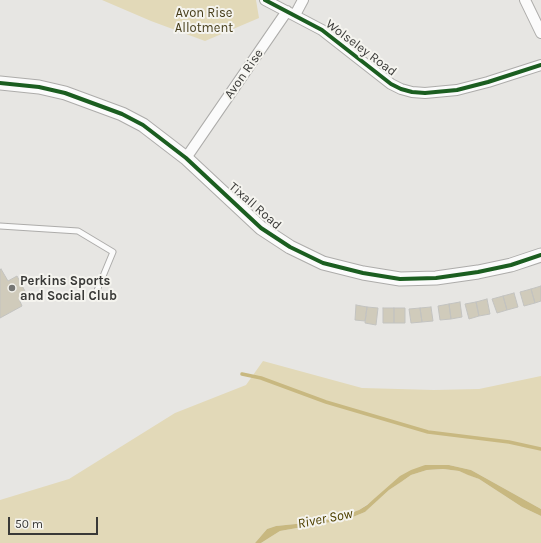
<!DOCTYPE html>
<html>
<head>
<meta charset="utf-8">
<style>
  body { margin:0 }
  #map { position:relative; width:541px; height:543px; overflow:hidden; background:#e7e6e3; font-family:Karla,sans-serif }
  canvas { display:block }
  .scale { position:absolute; left:8px; top:517px; width:90px; height:18px; box-sizing:border-box; border:2px solid #393937; border-top:0; padding-left:5px; font-size:12px; line-height:14px; white-space:nowrap; color:#393937; -webkit-text-stroke:3px #f5f4ef; paint-order:stroke }
</style>
</head>
<body>
<div id="map">
<canvas width="541" height="543"></canvas>
<div class="scale">50 m</div>
</div>
<script>
const g = document.querySelector('canvas').getContext('2d');
g.lineJoin = 'round';
function fillPath(path, color) { g.fillStyle = color; g.fill(path, 'evenodd'); }
const shape = rows => new Path2D(rows.map(r => 'M' + r).join(''));
function trace(path, color, width, dash) { g.strokeStyle = color; g.lineWidth = width; g.lineCap = dash ? 'butt' : 'round'; g.setLineDash(dash || []); g.stroke(path); }
function drawText(font, color, halo, rows, align = 'center') {
  g.font = font + ' Karla,sans-serif'; g.lineWidth = 4; g.setLineDash([]); g.textBaseline = 'middle'; g.strokeStyle = halo; g.fillStyle = color; for (const [text, x, y, turn = 0] of rows) {
    g.save(); g.translate(x, y); g.rotate((+turn || 0) * Math.PI / 180); g.textAlign = isNaN(turn) ? turn : align; if (halo) g.strokeText(text, 0, 0); g.fillText(text, 0, 0); g.restore();
  }
}
const green = shape([
  [102,0,256,0,259,18,205,41,151,21],
  [263,361,362,388,434,390,479,389,541,376,541,509,471,470,449,465,425,465,359,510,337,518,315,522,276,526,267,529,255,543,0,543,0,500,69,479,175,413,246,385],
  [443,469,459,471,479,479,522,507,541,516,541,543,261,543,280,531,348,519,365,512,389,490,411,475,427,470]
]);
const water = shape([
  [425,465,449,465,471,470,541,509,541,516,522,507,479,479,468,475,459,471,443,469,427,470,411,475,401,482,389,490,365,512,348,519,280,531,261,543,255,543,267,529,276,526,315,522,337,518,359,510,367,505,400,476,411,470]
]);
const stream = shape([
  [242,374,261,378,326,402,428,432,509,442,541,449]
]);
const building = shape([
  [1,269,8,281,17,276,27,295,19,299,22,306,0,318,0,270,1,269],
  [541,286,541,301,535,303,531,289,541,286],
  [531,289,535,303,524,306,520,292,531,289],
  [514,293,518,307,507,310,503,296,514,293],
  [503,296,507,310,497,313,492,299,503,296],
  [487,299,490,314,479,316,476,302,487,299],
  [460,302,462,317,451,319,449,304,460,302],
  [476,302,479,316,469,319,465,304,476,302],
  [449,304,451,319,440,320,438,306,449,304],
  [356,305,367,307,365,321,355,320,356,305],
  [367,307,378,308,376,325,365,323,367,307],
  [431,307,433,321,422,322,420,308,431,307],
  [383,308,394,308,394,323,383,323,383,308],
  [394,308,405,308,405,323,394,323,394,308],
  [420,308,422,322,411,323,409,309,420,308]
]);
const service = shape([
  [0,226,78,231,113,252,96,293]
]);
const minor = shape([
  [265,0,322,30,391,84,401,89,412,92,425,93,457,90,488,82,541,65],
  [525,0,541,33],
  [295,15,303,0],
  [186,158,287,11]
]);
const tertiary = shape([
  [0,83,39,87,65,93,122,114,143,125,186,158,261,228,290,247,323,263,363,273,400,279,436,278,478,272,511,265,541,255]
]);
const cycleway = shape([
  [265,0,322,30,391,84,401,89,412,92,425,93,457,90,488,82,541,65],
  [0,83,39,87,65,93,122,114,143,125,186,158,261,228,290,247,323,263,363,273,400,279,436,278,478,272,511,265,541,255]
]);
const markers = [
  [12,288,4,"#767673"]
];
const parkNames = [
  ["Avon Rise",204,13],
  ["Allotment",204,28]
];
const streetNames = [
  ["Wolseley Road",361,48,37],
  ["Avon Rise",244,74,-55],
  ["Tixall Road",255,206,41]
];
const poiNames = [
  ["Perkins Sports",20,281],
  ["and Social Club",20,296]
];
const waterNames = [
  ["River Sow",325,519,-11]
];
fillPath(green, '#e2d9b8');
fillPath(water, '#c8b880');
trace(stream, '#c8b880', 3.5);
fillPath(building, '#d0cbbb');
trace(building, '#c3c3c0', 1);
trace(service, '#adacaa', 7);
trace(minor, '#adacaa', 12);
trace(tertiary, '#adacaa', 15);
trace(service, '#fbfbfb', 5);
trace(minor, '#fbfbfb', 10);
trace(tertiary, '#fbfbfb', 13);
trace(cycleway, '#1b5e20', 4);
for (const [x, y, r, color] of markers) { const dot = new Path2D(); dot.arc(x, y, r, 0, 2 * Math.PI); g.fillStyle = color; g.fill(dot); trace(dot, '#f5f4ef', 1.5); }
drawText('13px', '#463d1a', '#f5f4ef', parkNames);
drawText('13px', '#393937', '#f5f4ef', streetNames);
drawText('bold 13px', '#393937', '#f5f4ef', poiNames, 'left');
drawText('italic 14px', '#4f4100', '#f5f4ef', waterNames);
</script>
</body>
</html>
